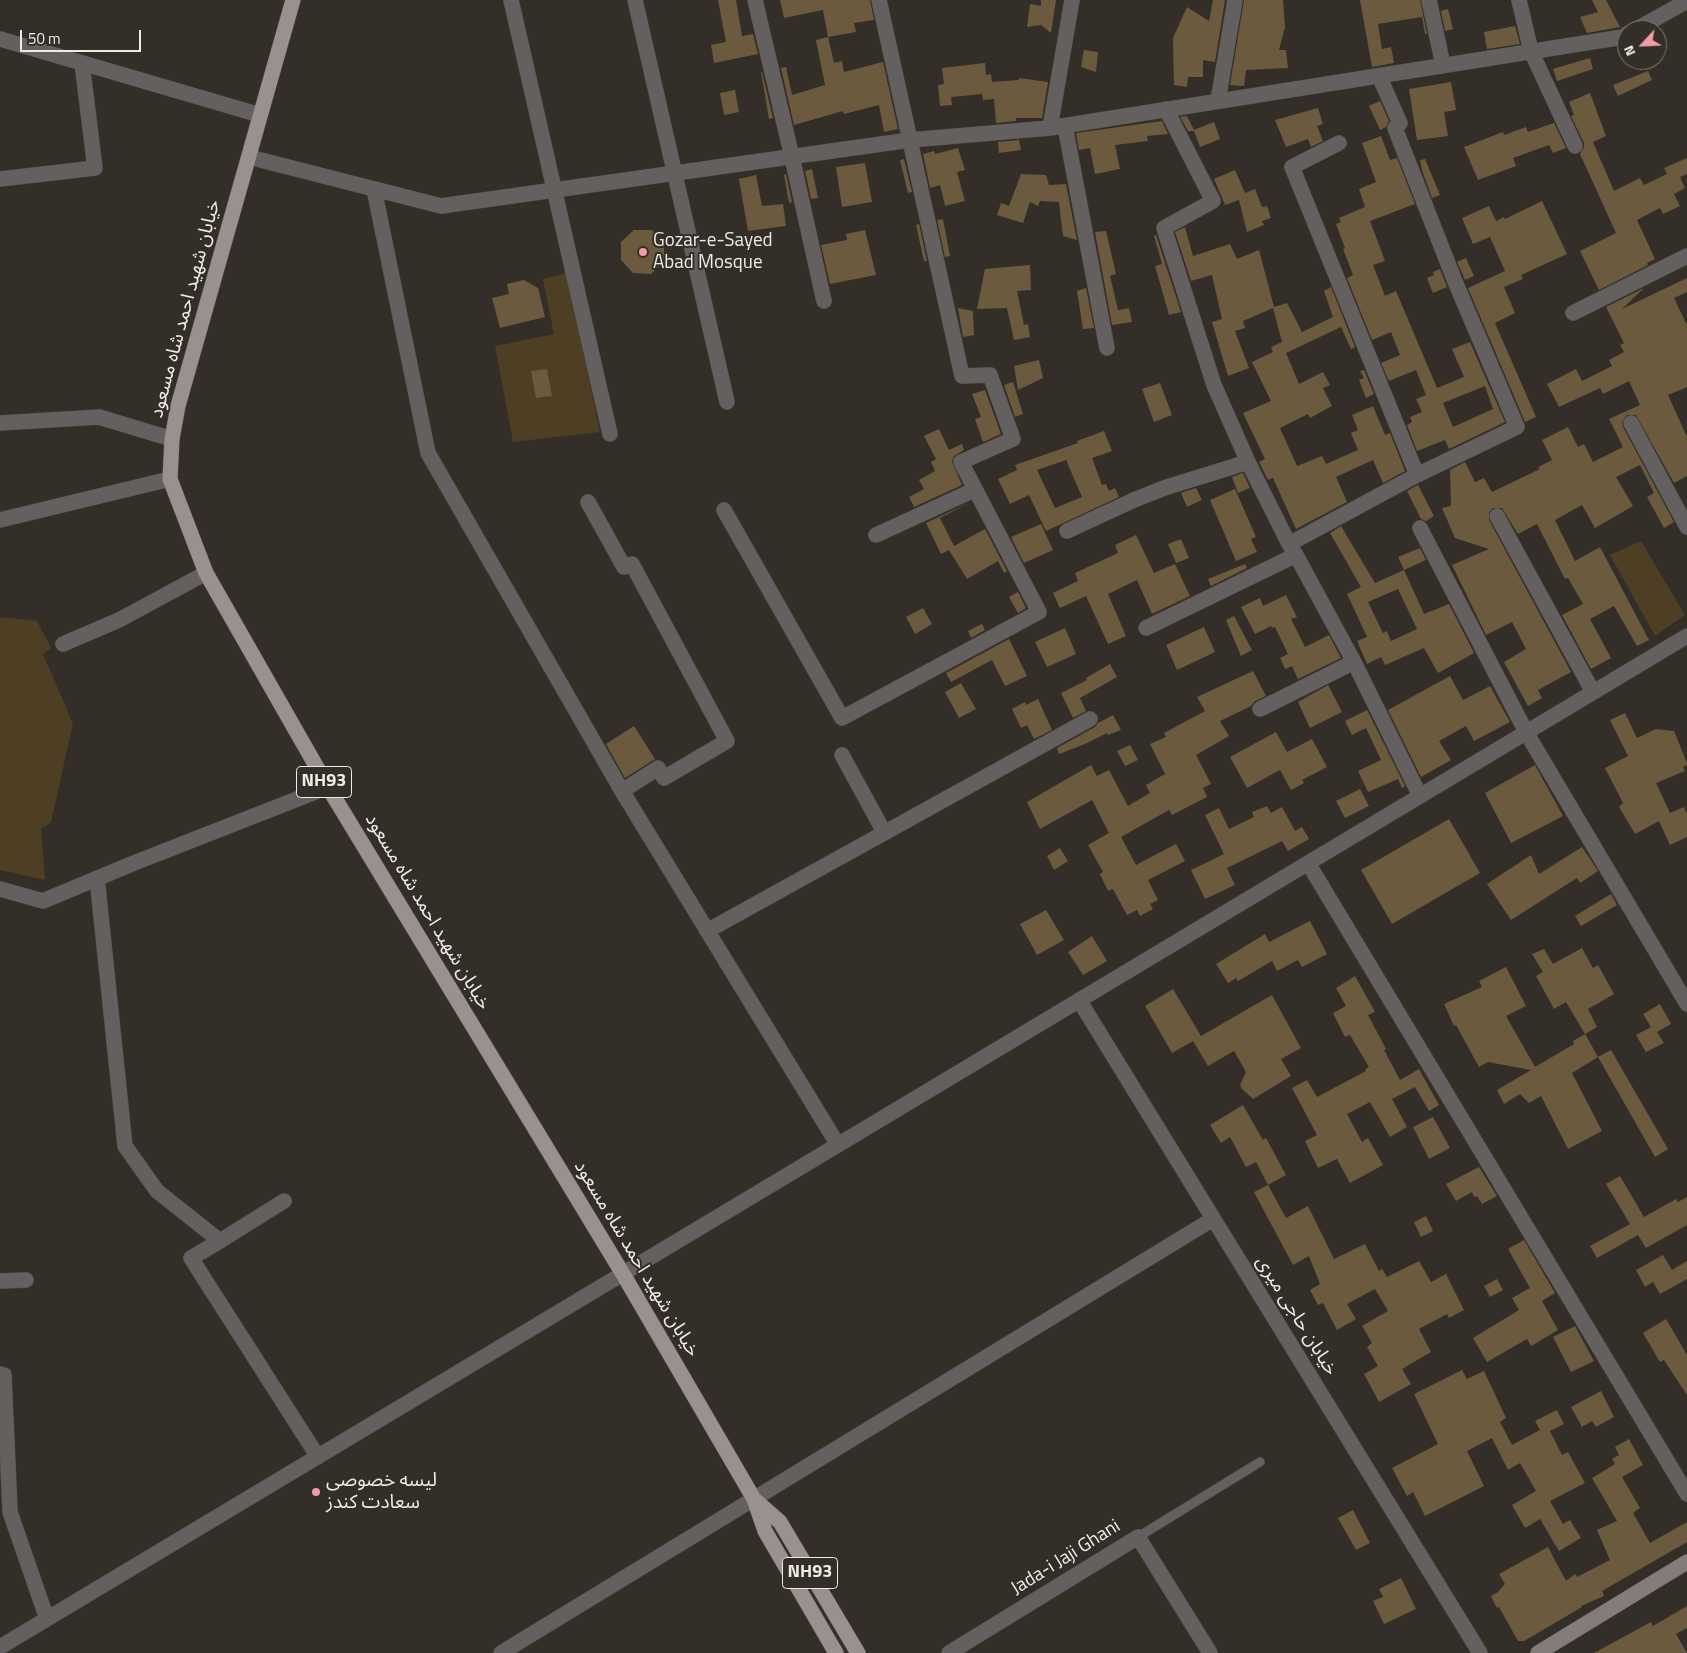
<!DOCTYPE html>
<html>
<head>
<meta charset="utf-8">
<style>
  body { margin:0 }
  #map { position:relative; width:1687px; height:1653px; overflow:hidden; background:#332e28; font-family:"Titillium Web",sans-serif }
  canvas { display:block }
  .north { position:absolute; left:1617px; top:20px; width:50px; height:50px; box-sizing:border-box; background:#332e28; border:1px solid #7e7a75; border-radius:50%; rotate:245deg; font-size:14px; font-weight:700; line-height:20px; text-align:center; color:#efece8 }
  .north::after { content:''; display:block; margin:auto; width:18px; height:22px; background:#f39aa9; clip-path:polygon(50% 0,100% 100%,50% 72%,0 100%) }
  .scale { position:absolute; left:20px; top:30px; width:121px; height:22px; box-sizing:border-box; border:2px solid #efece8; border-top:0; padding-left:6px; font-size:15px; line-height:18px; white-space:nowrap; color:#efece8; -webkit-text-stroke:4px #332e28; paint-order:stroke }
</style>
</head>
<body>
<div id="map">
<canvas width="1687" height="1653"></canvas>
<div class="north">N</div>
<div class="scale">50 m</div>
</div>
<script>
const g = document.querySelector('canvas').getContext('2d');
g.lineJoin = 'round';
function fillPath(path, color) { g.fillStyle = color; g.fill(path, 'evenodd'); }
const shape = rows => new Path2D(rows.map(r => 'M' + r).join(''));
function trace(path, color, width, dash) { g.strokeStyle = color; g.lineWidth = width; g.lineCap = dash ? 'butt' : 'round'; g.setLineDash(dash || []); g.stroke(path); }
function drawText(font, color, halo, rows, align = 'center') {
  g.font = font + ' "Titillium Web","Noto Sans Arabic",sans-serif'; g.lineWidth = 4; g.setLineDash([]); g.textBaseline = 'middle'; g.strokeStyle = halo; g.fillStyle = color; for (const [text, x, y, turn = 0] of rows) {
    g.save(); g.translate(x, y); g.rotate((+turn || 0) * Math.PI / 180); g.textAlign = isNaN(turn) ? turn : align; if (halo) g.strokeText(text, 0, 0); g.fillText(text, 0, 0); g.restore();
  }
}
const green = shape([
  [567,273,600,432,513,442,495,346,554,334,543,279],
  [1641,541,1685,615,1655,636,1610,555],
  [0,617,37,621,51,648,43,654,73,724,51,822,41,829,45,880,0,870]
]);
const building = shape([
  [718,0,736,0,742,36,753,34,758,54,714,63,711,45,726,42],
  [780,0,870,0,874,20,854,23,856,32,828,37,823,10,784,18],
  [1041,0,1056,0,1051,33,1041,25,1027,27,1030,4,1041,6],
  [1213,0,1225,0,1215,62,1203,60,1203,77,1188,77,1187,87,1174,85,1173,38,1187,7,1209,21],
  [1244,0,1283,0,1285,27,1279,50,1286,50,1288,68,1246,70,1244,86,1230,85],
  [1360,0,1420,0,1427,34,1425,34,1422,17,1378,24,1382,49,1391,47,1394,63,1372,67],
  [1592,0,1606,0,1620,27,1587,33,1580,17,1598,12],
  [1448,9,1453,29,1445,31,1441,11],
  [1515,26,1520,44,1487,49,1484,32],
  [828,37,834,63,842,61,844,72,883,62,898,129,884,132,879,105,844,114,843,111,794,125,781,68,786,67,792,95,825,85,816,40],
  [1084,50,1098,52,1096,72,1081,67],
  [1590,58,1593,69,1557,81,1553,69],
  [985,63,986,75,991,74,992,82,1019,80,1019,78,1048,82,1042,118,1016,118,1016,121,996,123,994,99,983,100,982,94,951,97,952,105,940,106,938,85,944,84,942,68],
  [1648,71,1652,80,1618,96,1613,85],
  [761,72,762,72,773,118,769,119],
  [1451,82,1456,110,1444,112,1448,136,1417,140,1409,89],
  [735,90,739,112,724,115,720,93],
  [1590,93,1606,136,1593,142,1614,191,1640,178,1644,185,1667,174,1664,168,1687,158,1687,174,1680,177,1685,188,1674,194,1680,206,1663,214,1660,208,1637,220,1655,259,1647,263,1648,265,1599,290,1580,251,1616,233,1580,154,1584,147,1584,143,1571,116,1574,115,1569,102],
  [1380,101,1389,121,1386,127,1380,130,1369,106],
  [1318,108,1323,124,1317,126,1323,141,1311,147,1308,139,1286,147,1275,120],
  [1187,116,1194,130,1214,122,1220,139,1200,147,1194,131,1188,131,1180,117],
  [1162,121,1168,134,1147,136,1148,141,1115,145,1120,169,1095,174,1090,148,1079,150,1076,133],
  [1554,123,1566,148,1553,153,1549,145,1513,158,1516,166,1478,180,1464,147,1503,132,1504,135,1526,127,1528,132],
  [1381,136,1390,160,1397,158,1415,204,1370,221,1385,261,1373,265,1385,296,1396,291,1437,388,1464,377,1452,349,1470,342,1505,422,1449,449,1445,440,1417,451,1407,425,1412,422,1410,417,1422,412,1416,399,1426,395,1416,370,1389,381,1381,363,1400,355,1391,332,1372,340,1347,278,1353,275,1343,249,1345,248,1336,224,1341,222,1339,218,1365,207,1359,189,1376,182,1362,143],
  [1485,386,1493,409,1453,427,1443,403],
  [1019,140,1021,150,999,153,998,142],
  [958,148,965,170,957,172,965,201,945,206,940,185,930,188,923,154,934,151,935,154],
  [904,159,912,192,908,193,900,160],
  [1425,159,1440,195,1432,198,1422,170,1420,160],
  [865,163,872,202,842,207,836,167],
  [812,169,818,198,811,199,805,171],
  [1235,170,1245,193,1255,189,1262,207,1267,206,1271,218,1262,221,1264,225,1247,232,1239,200,1225,205,1214,179],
  [786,174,792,202,789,203,784,175],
  [1021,174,1046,175,1049,185,1066,184,1077,240,1063,236,1059,202,1040,201,1038,206,1030,202,1023,223,997,215,1001,203,1009,206],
  [756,175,762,206,783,204,786,226,748,231,739,179],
  [1542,201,1567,254,1521,275,1523,279,1504,287,1515,313,1495,323,1536,417,1525,422,1468,288,1505,271,1490,237,1473,244,1462,218,1489,206,1496,221,1504,217,1505,219],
  [943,219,950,256,945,257,937,220],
  [919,224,927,261,924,261,916,225],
  [1185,227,1193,256,1230,244,1237,259,1259,250,1274,307,1287,303,1302,332,1333,317,1324,291,1331,287,1355,347,1351,349,1341,327,1286,353,1299,384,1323,372,1330,385,1323,388,1332,406,1310,418,1308,414,1280,428,1297,466,1322,456,1326,464,1358,450,1351,433,1358,430,1352,415,1373,406,1385,435,1390,433,1405,471,1383,483,1373,460,1336,477,1347,502,1296,529,1273,478,1268,480,1259,462,1265,459,1243,413,1271,401,1252,362,1273,352,1271,347,1282,342,1273,308,1243,321,1245,328,1235,331,1249,368,1228,376,1212,322,1222,319,1212,275,1191,281,1175,232],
  [634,230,652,230,664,244,664,261,651,274,633,273,621,260,621,242],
  [865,230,876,275,830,284,821,245,847,240,846,234],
  [1106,231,1116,274,1110,276,1118,310,1129,308,1132,322,1112,325,1095,232],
  [1156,235,1181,312,1169,315,1155,266,1162,264,1154,236],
  [1466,258,1474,276,1465,280,1457,262],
  [1030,265,1031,290,1017,291,1024,325,1028,324,1030,337,1014,340,1007,308,977,309,985,269],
  [1440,269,1447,287,1433,293,1427,278,1434,275,1433,272],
  [1687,278,1687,292,1674,298,1687,325,1687,387,1668,395,1687,437,1687,476,1674,483,1636,415,1627,415,1622,422,1623,427,1674,522,1664,528,1647,497,1654,493,1640,465,1616,477,1633,506,1595,528,1582,505,1555,520,1575,561,1600,547,1649,640,1637,646,1614,606,1590,619,1611,658,1591,669,1562,615,1583,604,1568,578,1565,579,1537,524,1518,534,1502,508,1493,508,1489,512,1489,520,1571,672,1538,690,1542,698,1528,706,1504,662,1526,649,1512,622,1486,635,1452,565,1489,549,1455,538,1442,508,1451,506,1450,470,1465,462,1475,482,1484,478,1492,492,1540,469,1538,467,1552,460,1542,440,1568,427,1578,447,1584,444,1593,462,1623,447,1609,419,1640,405,1629,381,1603,394,1600,388,1559,407,1547,384,1576,369,1582,381,1612,366,1609,360,1624,352,1620,345,1624,343,1606,307,1644,288,1622,309],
  [524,280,538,288,545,317,500,328,492,298,509,294,507,284],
  [1086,288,1094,328,1083,329,1077,291],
  [958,308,973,311,974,335,963,337],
  [1039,360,1043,378,1018,390,1014,366],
  [547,369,552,396,536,398,531,371],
  [1364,370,1374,394,1366,398,1359,380,1364,378,1360,371],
  [1013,382,1023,414,1015,417,1004,385],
  [1160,383,1172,415,1154,422,1142,389],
  [985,390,1001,434,983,442,975,419,981,417,972,394],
  [939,429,949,450,962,444,964,450,954,456,952,462,962,485,914,507,909,497,924,489,919,480,935,471,931,462,936,459,924,436],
  [1104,431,1112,451,1092,458,1102,485,1106,484,1109,491,1115,488,1119,497,1046,531,1029,495,1010,504,998,479,1017,470,1015,465,1078,443,1077,441],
  [1066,460,1082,497,1055,508,1037,470],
  [1243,473,1250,488,1238,493,1232,477],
  [1418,485,1434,516,1426,521,1421,519,1407,491],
  [1196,488,1202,500,1187,507,1181,493],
  [1235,489,1256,537,1251,539,1257,552,1236,561,1210,500],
  [971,502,940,518,954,546,985,529,1007,571,1004,573,998,561,967,579,949,550,941,554,926,523],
  [1041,524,1053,550,1024,563,1011,537],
  [1341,526,1375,583,1404,570,1424,614,1449,604,1474,653,1438,673,1424,648,1385,665,1381,657,1367,664,1357,641,1367,637,1347,594,1361,587,1330,533],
  [1398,589,1417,629,1391,641,1387,631,1383,633,1368,602],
  [1136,535,1154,573,1175,564,1190,596,1152,614,1137,580,1108,594,1126,636,1108,644,1086,596,1060,608,1053,593,1078,581,1075,573,1118,553,1115,545],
  [1181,539,1189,558,1176,563,1168,544],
  [1420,548,1426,560,1404,570,1398,557],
  [1245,564,1247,568,1211,586,1208,579],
  [1018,592,1026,608,1018,613,1009,597],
  [1286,595,1297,617,1291,619,1305,647,1329,635,1341,658,1298,679,1292,666,1285,669,1280,658,1288,654,1275,627,1272,628,1271,626,1255,634,1241,607,1260,598,1263,606],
  [923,608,932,624,915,634,906,617],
  [1234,616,1252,650,1241,656,1226,620],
  [982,624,985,630,971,638,968,631],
  [1204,627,1215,652,1177,670,1166,645],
  [1065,628,1076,654,1047,667,1035,642],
  [1009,639,1027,676,1005,686,992,660,951,682,946,673],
  [1110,664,1117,677,1080,698,1086,711,1073,718,1061,693,1087,680,1086,678],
  [1253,671,1266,696,1255,701,1251,706,1220,721,1229,736,1196,755,1211,784,1203,788,1207,797,1172,815,1169,810,1121,837,1136,865,1176,844,1185,861,1148,880,1158,900,1150,904,1153,909,1140,916,1137,910,1127,915,1113,889,1108,891,1100,874,1103,872,1088,845,1109,833,1092,800,1040,829,1027,802,1091,765,1097,776,1109,770,1128,806,1150,793,1146,785,1165,774,1150,744,1166,737,1164,733,1205,711,1197,697],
  [1450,676,1463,700,1490,686,1510,722,1474,741,1466,726,1439,741,1451,760,1421,777,1388,710],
  [961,683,976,709,959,718,945,692],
  [1328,685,1342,712,1310,728,1298,702],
  [1038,699,1052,730,1034,739,1027,725,1021,728,1012,709,1025,702,1026,705],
  [1367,710,1405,786,1402,788,1398,779,1368,792,1358,771,1381,760,1366,728,1352,735,1345,721],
  [1625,713,1637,738,1656,729,1674,731,1687,763,1687,765,1683,767,1685,771,1656,783,1670,813,1684,807,1687,814,1687,837,1670,845,1659,821,1635,834,1619,807,1623,803,1605,768,1628,756,1610,720],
  [1113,715,1121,730,1108,735,1107,733,1085,744,1059,754,1057,748,1095,727,1098,723],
  [634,726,655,759,625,778,606,744],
  [1276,732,1287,752,1312,739,1327,767,1302,780,1304,783,1291,790,1280,770,1247,788,1230,757],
  [1130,745,1138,760,1125,766,1117,751],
  [1535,765,1563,816,1511,843,1485,793],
  [1360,789,1369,806,1345,818,1336,801],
  [1267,806,1271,813,1282,807,1295,831,1302,827,1309,839,1288,851,1282,841,1227,868,1235,885,1205,899,1191,870,1224,854,1205,815,1219,808,1229,829,1254,817,1252,812],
  [1449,819,1480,873,1392,924,1361,870],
  [1582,847,1598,871,1580,883,1577,878,1511,920,1487,884,1531,855,1539,874],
  [1060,848,1068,861,1054,870,1047,856],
  [1611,894,1617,905,1581,926,1575,916],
  [1046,910,1064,940,1037,955,1020,924],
  [1310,921,1327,954,1302,967,1298,960,1277,971,1272,961,1238,981,1236,978,1228,983,1216,964,1265,934,1269,942],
  [1092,936,1107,961,1083,975,1068,952],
  [1582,948,1593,968,1598,965,1614,994,1588,1009,1597,1027,1585,1034,1566,1002,1554,1009,1536,976,1543,972,1532,954,1544,949,1553,964],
  [1506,967,1526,1006,1506,1016,1535,1067,1574,1044,1573,1041,1585,1034,1598,1057,1572,1073,1602,1131,1568,1149,1541,1096,1529,1103,1520,1094,1504,1104,1497,1090,1531,1070,1488,1062,1479,1067,1456,1025,1454,1026,1444,1004,1482,987,1479,981],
  [1355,976,1375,1012,1368,1015,1386,1049,1384,1050,1400,1080,1419,1069,1439,1105,1429,1111,1415,1087,1392,1099,1407,1127,1390,1137,1370,1102,1347,1114,1362,1142,1368,1138,1383,1165,1350,1183,1337,1159,1318,1168,1305,1141,1317,1135,1292,1088,1307,1080,1317,1097,1366,1071,1365,1069,1369,1067,1350,1035,1345,1037,1333,1013,1346,1006,1336,988],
  [1173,989,1201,1036,1272,995,1301,1048,1281,1059,1291,1076,1253,1099,1242,1089,1240,1085,1246,1072,1234,1051,1208,1066,1193,1041,1172,1053,1145,1006],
  [1660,1004,1671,1024,1657,1032,1664,1043,1646,1052,1636,1035,1651,1027,1643,1014],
  [1611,1050,1668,1149,1655,1157,1598,1057],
  [1243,1105,1263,1140,1266,1138,1286,1175,1268,1185,1256,1162,1246,1167,1230,1137,1221,1143,1210,1125],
  [1433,1117,1450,1148,1429,1159,1413,1127],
  [1479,1167,1497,1196,1482,1204,1477,1196,1474,1197,1472,1192,1456,1201,1446,1184],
  [1620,1176,1644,1217,1676,1199,1678,1202,1687,1197,1687,1225,1646,1248,1638,1235,1597,1258,1590,1246,1630,1224,1606,1184],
  [1268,1185,1286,1218,1308,1206,1334,1259,1365,1244,1379,1271,1382,1269,1387,1277,1419,1261,1431,1282,1446,1274,1464,1310,1449,1318,1447,1314,1419,1329,1431,1352,1402,1369,1411,1384,1379,1402,1364,1374,1378,1366,1367,1347,1372,1343,1362,1326,1388,1311,1375,1289,1347,1304,1356,1319,1337,1330,1323,1303,1318,1305,1310,1290,1320,1284,1309,1256,1293,1265,1254,1192],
  [1426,1216,1433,1231,1421,1237,1414,1222],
  [1524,1240,1555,1293,1542,1301,1558,1330,1531,1346,1527,1339,1487,1362,1473,1338,1519,1310,1512,1298,1530,1288,1508,1249],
  [1663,1255,1672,1270,1687,1261,1687,1279,1660,1294,1653,1282,1645,1287,1636,1270],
  [1497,1279,1503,1290,1490,1297,1484,1286],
  [1666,1319,1687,1355,1687,1395,1664,1360,1660,1362,1643,1333],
  [1575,1326,1594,1361,1571,1372,1553,1337],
  [1462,1370,1467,1379,1484,1371,1506,1418,1500,1422,1512,1445,1540,1430,1535,1421,1557,1410,1564,1424,1550,1431,1562,1455,1568,1452,1585,1483,1550,1501,1563,1524,1570,1520,1581,1538,1559,1551,1540,1519,1525,1528,1512,1505,1536,1491,1520,1463,1508,1470,1492,1438,1467,1451,1484,1486,1425,1516,1413,1492,1407,1496,1392,1468,1438,1444,1414,1394],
  [1601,1391,1614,1417,1596,1427,1592,1421,1582,1427,1571,1407],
  [1629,1439,1643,1465,1622,1477,1640,1508,1633,1513,1650,1543,1687,1522,1687,1542,1602,1591,1604,1596,1581,1606,1582,1607,1524,1641,1518,1641,1499,1607,1497,1608,1491,1596,1498,1592,1505,1584,1499,1574,1548,1547,1566,1581,1575,1574,1577,1577,1610,1560,1597,1530,1617,1521,1592,1478,1615,1464,1612,1459,1619,1455,1615,1447],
  [1353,1510,1370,1543,1356,1550,1338,1518],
  [1401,1578,1416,1609,1384,1624,1373,1601,1383,1597,1379,1589],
  [1687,1606,1687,1628,1676,1634,1687,1653,1594,1653,1651,1622,1653,1626]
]);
const lane = shape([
  [1138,1537,1260,1462]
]);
const street = shape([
  [511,0,610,434],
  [635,0,727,402],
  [755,0,792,157,824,301],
  [1429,0,1443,65],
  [1519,0,1531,51,1575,146],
  [1635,30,1687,1],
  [0,39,260,115],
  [1218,101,1235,0],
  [1166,109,1213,201,1164,228,1214,385,1248,462,1289,544,1296,555,1354,662,1420,796],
  [1065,126,1107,348],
  [1050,128,1072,0],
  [1339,143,1292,167,1417,475],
  [249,157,441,206,910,140,1050,128,1623,37,1627,34],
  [0,179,95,168,82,63],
  [374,189,428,453,622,791,838,1145],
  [1573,313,1687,256],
  [0,423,99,417,172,439],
  [1631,423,1687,527],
  [588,502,624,567,632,564,727,741,664,778,658,768,622,791],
  [724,510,842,718,1039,612,961,462,1013,439,990,375,962,376,879,0],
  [1497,516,1593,692],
  [0,520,170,479],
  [1420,528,1526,732,1687,1004],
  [1067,531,1134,500,1164,488,1248,462],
  [876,535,974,490],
  [1289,544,1417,475,1517,427,1454,279,1395,128,1400,123,1379,76],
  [1146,628,1296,555],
  [63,644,119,620,206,573],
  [1260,709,1354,662],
  [842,755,884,832],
  [1308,863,1687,1494],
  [97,878,125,1146,157,1191,220,1241,191,1258,318,1457],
  [0,889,43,901,134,863,328,787],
  [707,931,1090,719],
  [1079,1000,1480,1653],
  [220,1241,284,1201],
  [0,1281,26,1280],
  [0,1374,4,1375,10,1512,47,1619],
  [0,1647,1687,636],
  [501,1653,1213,1219],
  [949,1653,1138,1537,1210,1653]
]);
const secondary = shape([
  [1538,1653,1687,1562]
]);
const primary = shape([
  [293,0,178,406,172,439,170,479,206,573,328,787,623,1274,754,1499,765,1531,836,1653],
  [755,1500,780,1522,858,1653]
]);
const markers = [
  [643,252,5,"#f39aa9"],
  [316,1492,5,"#f39aa9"]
];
const shields = [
  [324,782,55],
  [810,1573,55]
];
const shieldNames = [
  ["NH93",324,782],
  ["NH93",810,1573]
];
const poiNames = [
  ["Gozar-e-Sayed",653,241],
  ["Abad Mosque",653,263],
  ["لیسه خصوصی",326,1481],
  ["سعادت کندز",326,1503]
];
const streetNames = [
  ["خیابان شهید احمد شاه مسعود",186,309,-75],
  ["خیابان شهید احمد شاه مسعود",427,912,59],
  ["خیابان شهید احمد شاه مسعود",636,1259,59],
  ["خیابان حاجی میری",1296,1316,58],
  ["Jada-i Jaji Ghani",1066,1558,-32]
];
fillPath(green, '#4e3e24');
fillPath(building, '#6c5a3f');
trace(lane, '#514c47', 10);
trace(street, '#514c47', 16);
trace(secondary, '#514c47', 16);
trace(primary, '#514c47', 16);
trace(lane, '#656060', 9);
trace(street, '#656060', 15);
trace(secondary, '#837c7b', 15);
trace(primary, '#9a908f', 15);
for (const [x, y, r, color] of markers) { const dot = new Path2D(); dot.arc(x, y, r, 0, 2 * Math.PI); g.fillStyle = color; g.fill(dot); trace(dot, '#332e28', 2); }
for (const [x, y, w] of shields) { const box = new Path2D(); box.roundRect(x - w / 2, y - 15.5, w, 31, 4); g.fillStyle = '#332e28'; g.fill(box); trace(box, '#efece8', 1); }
drawText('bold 18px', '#efece8', null, shieldNames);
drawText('19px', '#efece8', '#332e28', poiNames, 'left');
drawText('19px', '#efece8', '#332e28', streetNames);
</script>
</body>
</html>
